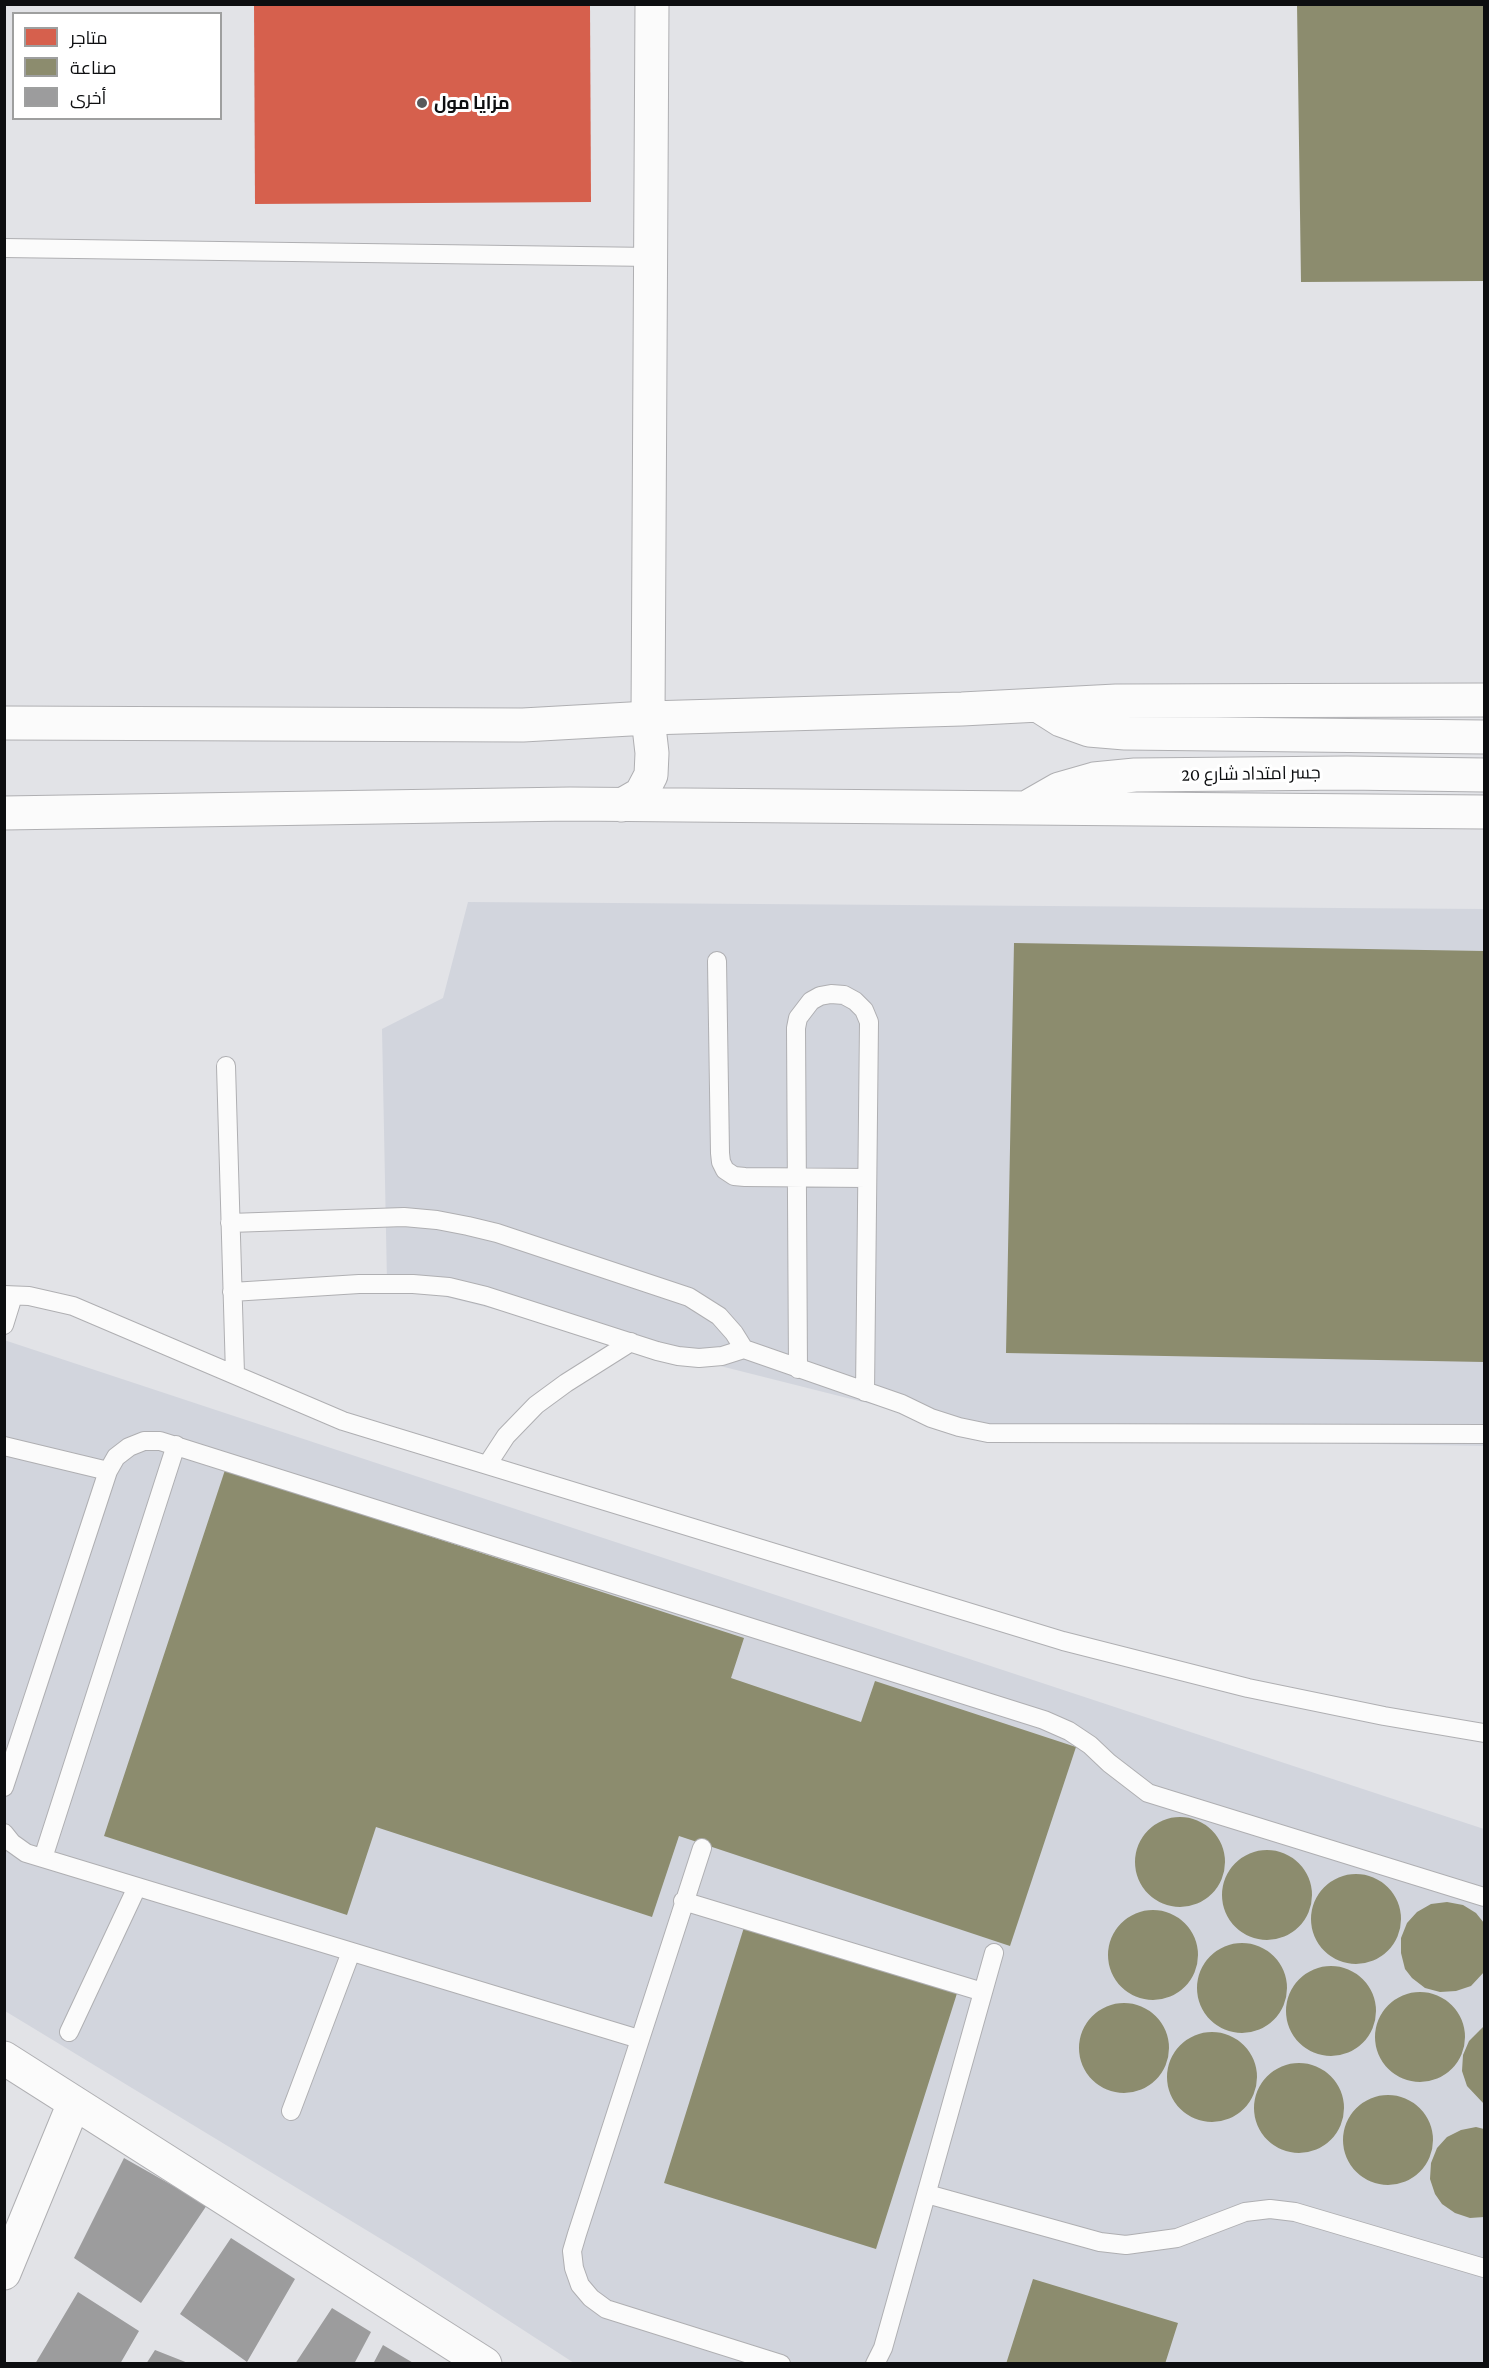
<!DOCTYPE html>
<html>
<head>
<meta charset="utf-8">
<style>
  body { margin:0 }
  #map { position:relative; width:1489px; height:2368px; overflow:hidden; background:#e2e3e7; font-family:"Crimson Pro",Cairo,serif }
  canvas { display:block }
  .frame { position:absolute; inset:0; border:6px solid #0d0e10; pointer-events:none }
  .legend { position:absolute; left:12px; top:12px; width:210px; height:108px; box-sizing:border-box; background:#fff; border:2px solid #9e9f9f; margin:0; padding:8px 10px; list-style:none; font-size:18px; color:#0d0e10 }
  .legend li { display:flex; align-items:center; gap:12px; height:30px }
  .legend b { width:30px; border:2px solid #9e9f9f }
</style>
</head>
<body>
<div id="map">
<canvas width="1489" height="2368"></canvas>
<div class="frame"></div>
<ul class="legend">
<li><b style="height:16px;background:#d6604d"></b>متاجر</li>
<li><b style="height:16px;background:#8c8c6e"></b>صناعة</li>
<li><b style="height:16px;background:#9c9c9d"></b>أخرى</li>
</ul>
</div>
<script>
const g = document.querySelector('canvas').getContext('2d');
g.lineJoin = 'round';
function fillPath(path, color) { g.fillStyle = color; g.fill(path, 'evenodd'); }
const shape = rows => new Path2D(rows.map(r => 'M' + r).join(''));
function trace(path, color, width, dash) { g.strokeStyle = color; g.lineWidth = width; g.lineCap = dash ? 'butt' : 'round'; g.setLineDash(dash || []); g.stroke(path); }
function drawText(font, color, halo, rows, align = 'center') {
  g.font = font + ' "Crimson Pro",Cairo,serif'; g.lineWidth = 6; g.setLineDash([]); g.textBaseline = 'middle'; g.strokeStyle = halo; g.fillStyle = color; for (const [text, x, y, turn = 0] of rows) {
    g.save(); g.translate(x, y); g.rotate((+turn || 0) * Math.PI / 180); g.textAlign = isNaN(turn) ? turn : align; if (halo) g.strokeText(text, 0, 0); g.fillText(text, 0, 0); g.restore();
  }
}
const built = shape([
  [468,902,1484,909,1484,1446,1002,1437,387,1282,382,1029,443,998],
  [4,1340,1484,1829,1484,2363,574,2363,414,2259,5,2011]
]);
const shops = shape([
  [254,4,590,4,591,202,255,204]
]);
const industry = shape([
  [1297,4,1484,4,1484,281,1301,282],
  [1014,943,1484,951,1484,1362,1006,1353],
  [225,1470,744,1638,731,1678,861,1722,875,1681,1076,1747,1010,1946,679,1836,652,1917,376,1827,347,1915,104,1836],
  '1135 1862a45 45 0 1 1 90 0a45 45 0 1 1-90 0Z',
  '1222 1895a45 45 0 1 1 90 0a45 45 0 1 1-90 0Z',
  '1311 1919a45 45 0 1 1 90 0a45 45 0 1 1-90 0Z',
  [1447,1902,1463,1905,1476,1913,1484,1923,1484,1972,1471,1986,1456,1991,1440,1992,1425,1988,1412,1978,1405,1969,1401,1953,1401,1938,1407,1923,1417,1912,1431,1904],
  '1108 1955a45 45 0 1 1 90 0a45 45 0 1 1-90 0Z',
  [746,1921,959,1987,876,2249,664,2183],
  '1197 1988a45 45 0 1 1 90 0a45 45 0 1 1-90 0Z',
  '1286 2011a45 45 0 1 1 90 0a45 45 0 1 1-90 0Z',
  '1375 2037a45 45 0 1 1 90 0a45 45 0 1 1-90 0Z',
  '1079 2048a45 45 0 1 1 90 0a45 45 0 1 1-90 0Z',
  [1484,2026,1484,2104,1467,2086,1462,2071,1463,2055,1469,2041],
  '1167 2077a45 45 0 1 1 90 0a45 45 0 1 1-90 0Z',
  '1254 2108a45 45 0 1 1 90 0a45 45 0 1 1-90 0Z',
  '1343 2140a45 45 0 1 1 90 0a45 45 0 1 1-90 0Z',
  [1476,2127,1484,2129,1484,2217,1470,2218,1455,2213,1442,2204,1435,2194,1430,2179,1431,2163,1437,2148,1447,2137,1461,2130],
  [1033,2279,1178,2323,1165,2364,1006,2364]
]);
const building = shape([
  [124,2158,207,2205,141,2303,74,2258],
  [231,2238,295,2279,247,2362,180,2314],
  [78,2292,139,2331,120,2364,35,2364],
  [332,2308,371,2332,354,2364,295,2364],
  [383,2345,415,2364,373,2364],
  [155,2350,188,2363,188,2364,146,2364]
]);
const service = shape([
  [4,248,652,257],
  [717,961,720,1153,721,1162,725,1170,734,1176,745,1177,867,1178],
  [226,1066,235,1374],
  [230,1223,404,1217,437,1220,468,1226,497,1233,689,1297,719,1316,734,1333,744,1349],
  [232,1292,359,1284,413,1284,449,1287,486,1296,657,1351,678,1356,699,1358,722,1356,744,1349,902,1404,931,1418,959,1427,988,1433,1484,1434],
  [4,1295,29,1296,73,1306,343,1421,1063,1641,1248,1688,1384,1716,1484,1733],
  [4,1325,13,1296],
  [798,1369,796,1028,798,1018,811,1001,820,996,831,994,844,995,855,1001,864,1010,869,1022,865,1392],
  [4,1446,108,1471],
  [487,1465,506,1436,536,1405,566,1383,631,1342],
  [4,1787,108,1471,116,1457,129,1447,144,1441,160,1441,1044,1720,1069,1731,1090,1745,1109,1763,1148,1793,1484,1897],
  [4,1833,12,1843,26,1853,639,2039],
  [702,1848,577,2234,572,2251,574,2268,580,2285,591,2298,606,2309,781,2364],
  [43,1858,176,1445],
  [683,1901,983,1992],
  [69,2032,137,1887],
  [291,2111,351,1952],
  [927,2194,1100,2242,1126,2245,1177,2238,1245,2212,1270,2209,1295,2212,1484,2268],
  [875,2364,883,2348,994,1953]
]);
const minor = shape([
  [648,718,652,4],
  [4,2058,485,2364],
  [4,2273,74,2103]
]);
const primary = shape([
  [1039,706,1061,720,1089,730,1125,733,1484,737],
  [4,723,523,725,648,718,962,709,1116,701,1484,700],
  [622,805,641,794,651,775,652,753,648,718],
  [1031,805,1059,789,1094,779,1135,775,1347,773,1484,775],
  [4,813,570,804,1484,812]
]);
const markers = [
  [422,103,6,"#58595b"]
];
const poiNames = [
  ["مزايا مول",434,103]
];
const streetNames = [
  ["جسر امتداد شارع 20",1251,774,-1]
];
fillPath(built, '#d2d5dd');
fillPath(shops, '#d6604d');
fillPath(industry, '#8c8c6e');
fillPath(building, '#9c9c9d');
trace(service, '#afafb2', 20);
trace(minor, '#afafb2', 35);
trace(primary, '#afafb2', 35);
trace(service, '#fbfbfb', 18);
trace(minor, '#fbfbfb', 33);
trace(primary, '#fbfbfb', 33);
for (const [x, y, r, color] of markers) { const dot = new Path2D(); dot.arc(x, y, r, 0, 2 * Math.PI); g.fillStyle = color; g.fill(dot); trace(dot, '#fff', 2); }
drawText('bold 18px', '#0d0e10', '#fff', poiNames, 'left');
drawText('18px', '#0d0e10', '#fff', streetNames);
</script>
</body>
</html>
